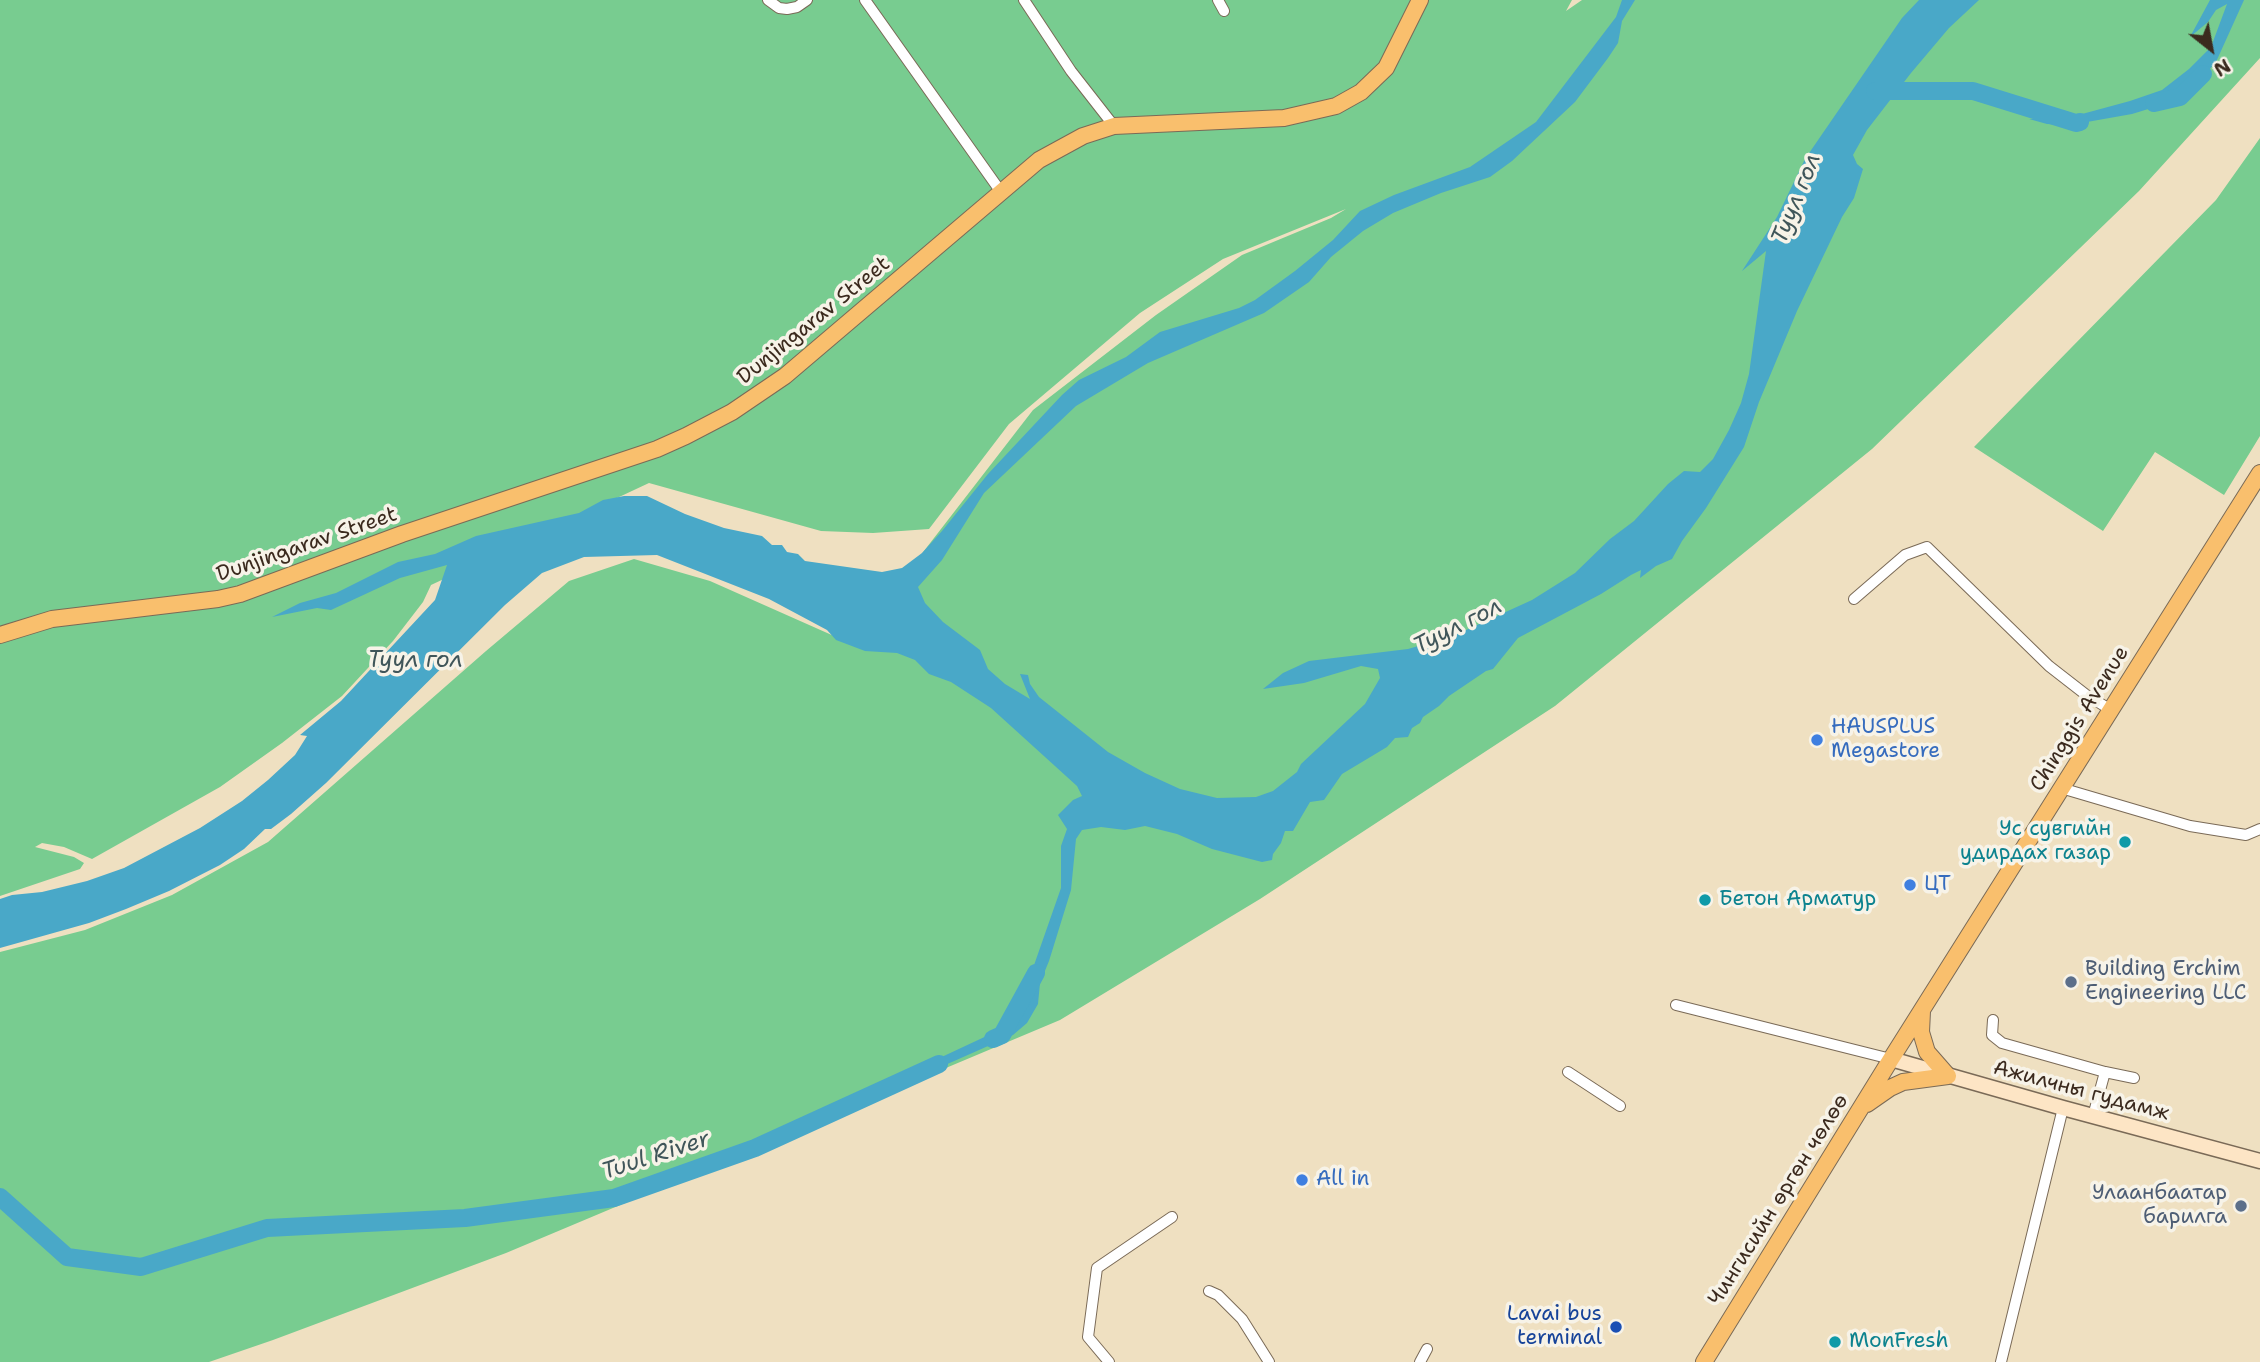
<!DOCTYPE html>
<html>
<head>
<meta charset="utf-8">
<style>
  body { margin:0 }
  #map { position:relative; width:2260px; height:1362px; overflow:hidden; background:#efe0c1; font-family:"Shantell Sans",sans-serif }
  canvas { display:block }
  .north { position:absolute; left:2176px; top:14px; width:70px; height:70px; -webkit-text-stroke:5px #f7f3e8; paint-order:stroke; rotate:149deg; font-size:19px; font-weight:700; line-height:28px; text-align:center; color:#3b2a1e }
  .north::after { content:''; display:block; margin:auto; width:24px; height:32px; background:#3b2a1e; clip-path:polygon(50% 0,100% 100%,50% 72%,0 100%) }
</style>
</head>
<body>
<div id="map">
<canvas width="2260" height="1362"></canvas>
<div class="north">N</div>
</div>
<script>
const g = document.querySelector('canvas').getContext('2d');
g.lineJoin = 'round';
function fillPath(path, color) { g.fillStyle = color; g.fill(path, 'evenodd'); }
const shape = rows => new Path2D(rows.map(r => 'M' + r).join(''));
function trace(path, color, width, dash) { g.strokeStyle = color; g.lineWidth = width; g.lineCap = dash ? 'butt' : 'round'; g.setLineDash(dash || []); g.stroke(path); }
function drawText(font, color, halo, rows, align = 'center') {
  g.font = font + ' "Shantell Sans",sans-serif'; g.lineWidth = 7; g.setLineDash([]); g.textBaseline = 'middle'; g.strokeStyle = halo; g.fillStyle = color; for (const [text, x, y, turn = 0] of rows) {
    g.save(); g.translate(x, y); g.rotate((+turn || 0) * Math.PI / 180); g.textAlign = isNaN(turn) ? turn : align; if (halo) g.strokeText(text, 0, 0); g.fillText(text, 0, 0); g.restore();
  }
}
const green = shape([
  [0,0,1572,0,1566,11,1582,0,2260,0,2260,58,2139,191,1872,449,1555,706,1260,899,1060,1020,506,1253,273,1340,209,1362,0,1362,0,952,85,930,172,895,268,842,486,651,569,581,634,559,710,581,852,644,1033,410,1156,315,1242,255,1331,218,1346,209,1223,259,1140,313,1009,424,929,529,873,533,821,531,649,483,431,585,423,602,393,641,342,696,282,743,220,787,92,859,64,847,42,843,35,847,74,857,84,863,80,869,0,896],
  [2260,138,2260,436,2224,495,2155,452,2103,531,1974,447,2216,200]
]);
const water = shape([
  [1622,0,1635,0,1622,21,1618,43,1608,58,1575,102,1512,161,1490,177,1441,193,1393,213,1363,231,1331,257,1309,282,1264,313,1148,363,1076,406,984,493,942,560,918,587,925,603,943,622,980,650,988,669,1005,684,1030,699,1020,674,1028,675,1030,684,1039,697,1108,752,1145,773,1180,789,1217,798,1256,797,1273,791,1297,772,1301,764,1365,704,1380,678,1378,669,1361,666,1304,683,1263,689,1283,673,1309,661,1408,649,1453,636,1532,600,1575,573,1610,539,1634,521,1668,484,1684,471,1700,472,1713,459,1729,430,1741,403,1749,374,1766,251,1742,271,1777,217,1805,159,1902,18,1919,0,1979,0,1949,28,1911,73,1867,130,1853,155,1857,164,1863,169,1854,198,1842,217,1797,311,1759,402,1744,447,1706,508,1682,541,1672,559,1656,566,1640,578,1641,570,1631,575,1601,594,1518,638,1493,669,1486,671,1449,696,1439,706,1423,717,1420,723,1412,728,1408,737,1395,738,1387,747,1342,774,1324,800,1310,802,1293,831,1285,831,1281,843,1273,854,1272,860,1262,862,1212,849,1177,834,1145,826,1125,830,1101,827,1082,830,1076,839,1071,890,1049,961,1040,983,1038,1004,1027,1023,1013,1035,918,1077,916,1069,993,1033,1019,1016,1033,968,1061,888,1061,846,1067,829,1058,815,1073,800,1082,796,1077,786,991,708,951,682,929,674,915,660,897,653,865,651,836,640,827,630,769,599,657,555,584,557,542,573,505,605,326,783,291,814,271,829,265,829,244,849,220,865,169,891,126,909,89,923,0,948,0,899,12,895,42,892,87,881,124,868,200,828,242,801,268,780,295,755,307,736,300,735,341,701,435,600,447,565,400,578,331,610,317,608,272,617,300,603,336,593,398,562,435,554,476,536,579,513,603,500,624,496,647,496,685,514,724,528,762,536,772,545,782,545,787,552,798,554,805,561,882,572,902,568,922,553,942,531,988,474,1062,395,1079,380,1126,357,1160,332,1239,308,1255,300,1295,271,1333,240,1360,211,1394,195,1470,167,1536,122,1616,17],
  [2210,0,2244,0,2216,62,2198,82,2171,102,2132,114,2070,125,2047,124,2029,119,2071,117,2130,101,2162,90,2189,69,2211,47,2227,4,2216,10,2208,22,2190,37]
]);
const river = shape([
  [1875,91,1973,91,2076,123,2080,122],
  [2154,103,2180,97,2203,74],
  [993,1039,1002,1035,1036,973],
  [0,1197,67,1257,141,1267,267,1228,465,1218,614,1198,755,1148,939,1064]
]);
const minor = shape([
  [768,0,779,8,787,9,797,7,807,0],
  [865,0,1001,192],
  [1024,0,1071,71,1114,126],
  [1218,0,1224,11],
  [1854,599,1905,555,1927,547,2049,666,2085,694,2111,710],
  [2061,788,2190,826,2246,835,2260,829],
  [1676,1005,1891,1059],
  [1993,1020,1992,1035,2002,1043,2105,1072,2134,1078],
  [1568,1072,1620,1106],
  [2093,1116,2105,1072],
  [1209,1291,1218,1295,1242,1319,1269,1362],
  [1109,1362,1088,1337,1097,1268,1172,1217],
  [1420,1362,1427,1349],
  [2001,1362,2063,1108]
]);
const secondary = shape([
  [1891,1059,2063,1108,2260,1161]
]);
const primary = shape([
  [0,635,52,619,218,599,240,594,402,534,657,449,686,436,732,412,785,376,1039,160,1083,136,1114,126,1284,118,1336,106,1361,92,1386,68,1420,0]
]);
const trunk = shape([
  [1922,1011,1921,1032,1927,1052,1948,1076],
  [1867,1104,1890,1088,1903,1082,1948,1076],
  [1704,1362,1891,1059,2260,473]
]);
const markers = [
  [1817,740,7,"#3f7fe0"],
  [2125,842,7,"#0f9aa8"],
  [1910,885,7,"#3f7fe0"],
  [1705,900,7,"#0f9aa8"],
  [2071,982,7,"#5c6f8a"],
  [1302,1180,7,"#3f7fe0"],
  [2241,1206,7,"#5c6f8a"],
  [1616,1327,7,"#1a4fb4"],
  [1835,1342,7,"#0f9aa8"]
];
const streetNames = [
  ["Dunjingarav Street",814,321,-39],
  ["Dunjingarav Street",307,545,-19],
  ["Chinggis Avenue",2080,719,-58],
  ["Ажилчны гудамж",2081,1091,15],
  ["Чингисийн өргөн чөлөө",1779,1200,-58]
];
const shopNames = [
  ["HAUSPLUS",1831,728],
  ["Megastore",1831,752],
  ["ЦТ",1924,885],
  ["All in",1316,1180]
];
const cultureNames = [
  ["Ус сувгийн",2111,830,"right"],
  ["удирдах газар",2111,854,"right"],
  ["Бетон Арматур",1719,900],
  ["MonFresh",1849,1342]
];
const serviceNames = [
  ["Building Erchim",2085,970],
  ["Engineering LLC",2085,994],
  ["Улаанбаатар",2227,1194,"right"],
  ["барилга",2227,1218,"right"]
];
const transitNames = [
  ["Lavai bus",1602,1315],
  ["terminal",1602,1339]
];
const waterNames = [
  ["Туул гол",1797,199,-68],
  ["Туул гол",1458,627,-27],
  ["Туул гол",415,661],
  ["Tuul River",656,1156,-18]
];
fillPath(green, '#78cc90');
fillPath(water, '#49a8c8');
trace(river, '#49a8c8', 18);
trace(minor, '#7a6a57', 12);
trace(secondary, '#7a6a57', 17);
trace(primary, '#7a6a57', 18);
trace(trunk, '#7a6a57', 18);
trace(minor, '#fff', 10);
trace(secondary, '#fde5c5', 14);
trace(primary, '#f9bf6d', 16);
trace(trunk, '#f9bf6d', 16);
for (const [x, y, r, color] of markers) { const dot = new Path2D(); dot.arc(x, y, r, 0, 2 * Math.PI); g.fillStyle = color; g.fill(dot); trace(dot, '#f7f3e8', 2.5); }
drawText('21px', '#3b2a1e', '#f7f3e8', streetNames);
drawText('21px', '#366cbe', '#f7f3e8', shopNames, 'left');
drawText('21px', '#0d838f', '#f7f3e8', cultureNames, 'left');
drawText('21px', '#4e5e75', '#f7f3e8', serviceNames, 'left');
drawText('21px', '#164399', '#f7f3e8', transitNames, 'right');
drawText('italic 23px', '#40565a', '#f7f3e8', waterNames);
</script>
</body>
</html>
